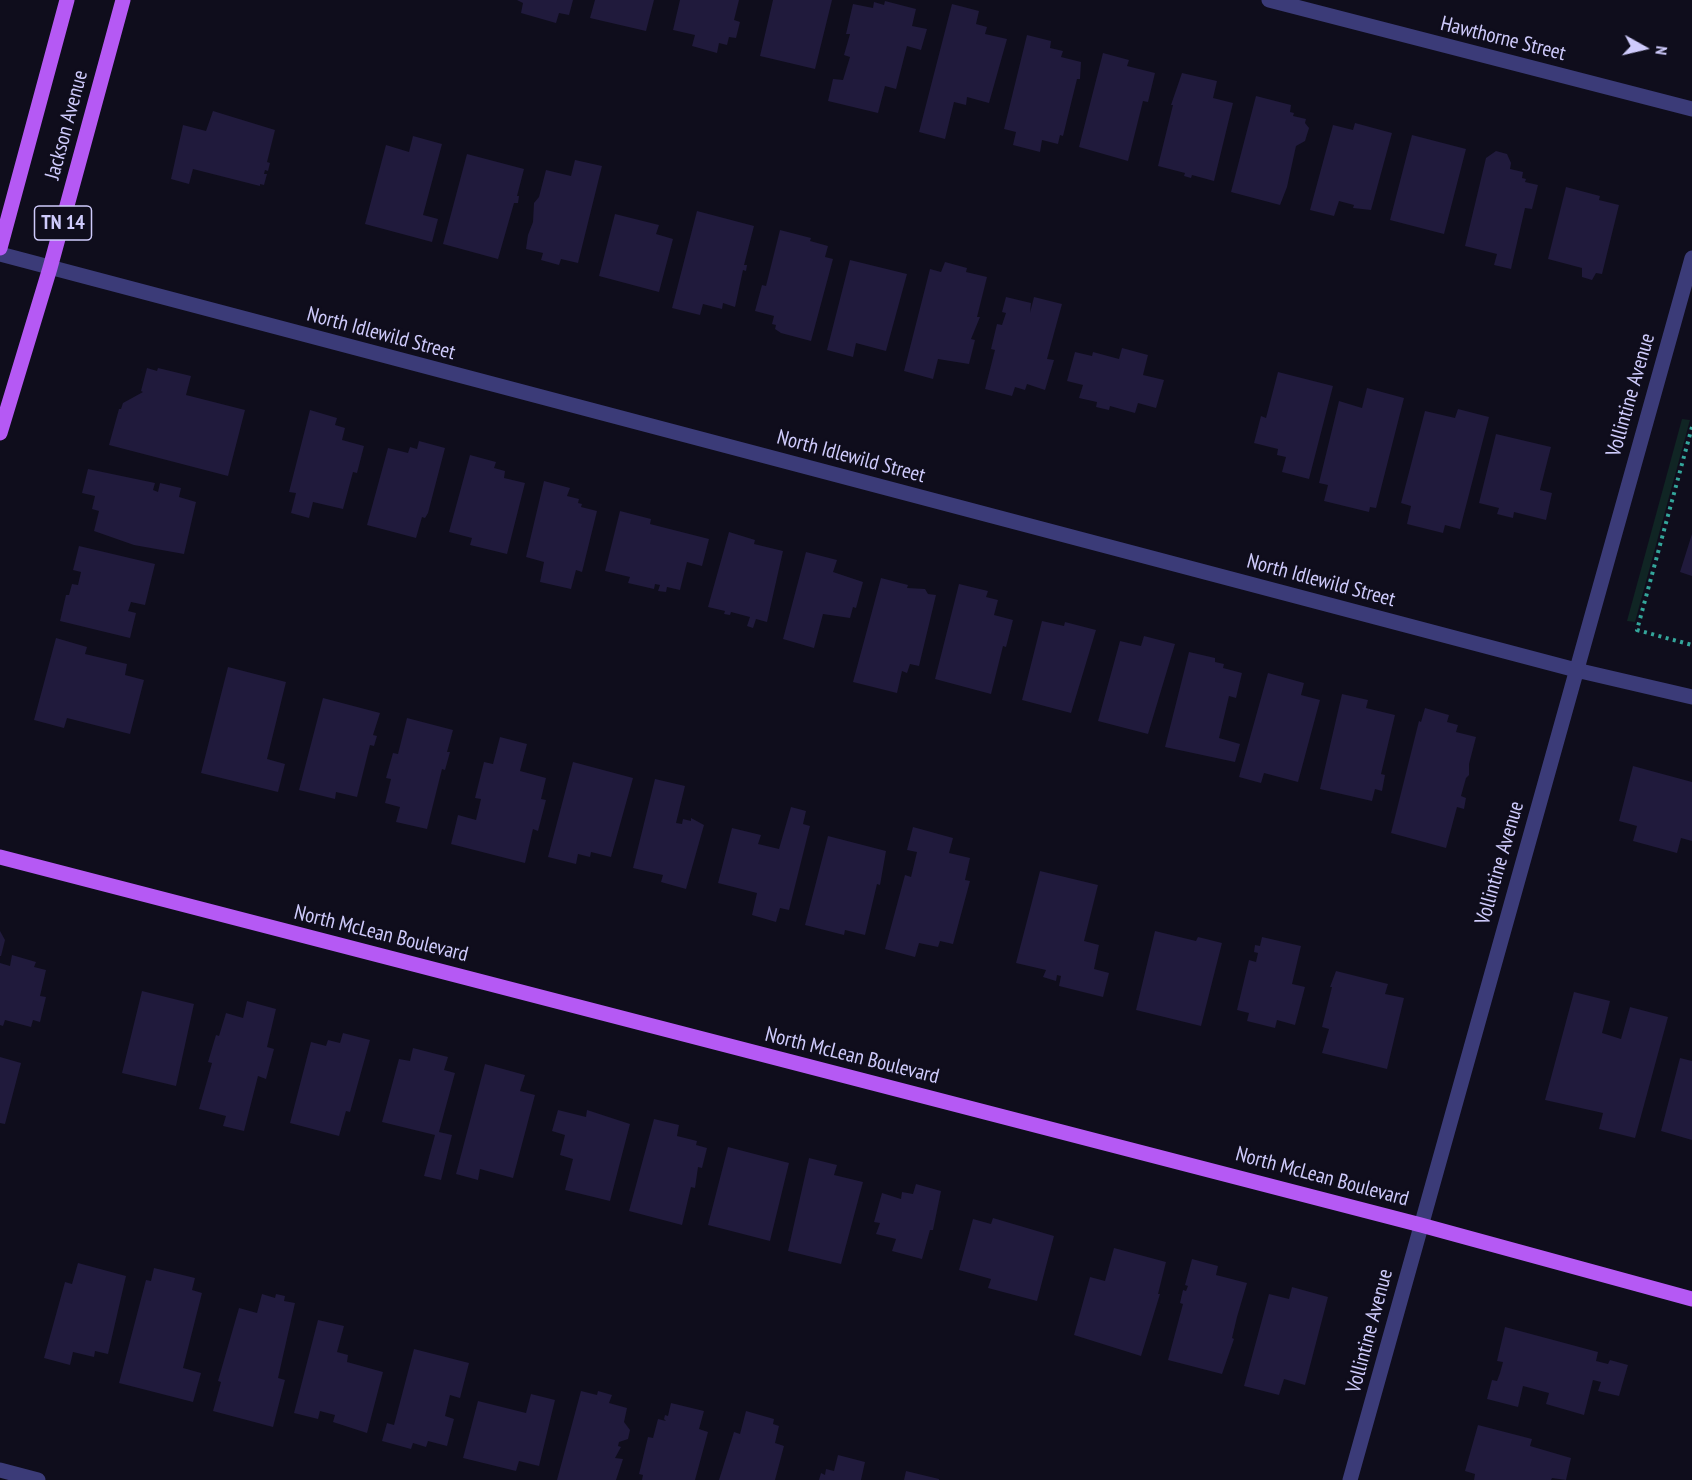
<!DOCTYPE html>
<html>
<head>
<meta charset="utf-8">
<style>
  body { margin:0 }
  #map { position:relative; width:1692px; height:1480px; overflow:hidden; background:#0f0d1c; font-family:"PT Sans Narrow",sans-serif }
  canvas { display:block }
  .north { position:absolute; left:1614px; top:18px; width:60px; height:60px; -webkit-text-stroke:4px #0f0d1c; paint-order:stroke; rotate:98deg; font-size:16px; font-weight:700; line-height:24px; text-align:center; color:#cfcbfc }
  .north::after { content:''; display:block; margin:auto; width:21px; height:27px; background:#cfcbfc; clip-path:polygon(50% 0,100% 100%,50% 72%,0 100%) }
</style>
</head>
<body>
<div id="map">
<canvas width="1692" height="1480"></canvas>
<div class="north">N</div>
</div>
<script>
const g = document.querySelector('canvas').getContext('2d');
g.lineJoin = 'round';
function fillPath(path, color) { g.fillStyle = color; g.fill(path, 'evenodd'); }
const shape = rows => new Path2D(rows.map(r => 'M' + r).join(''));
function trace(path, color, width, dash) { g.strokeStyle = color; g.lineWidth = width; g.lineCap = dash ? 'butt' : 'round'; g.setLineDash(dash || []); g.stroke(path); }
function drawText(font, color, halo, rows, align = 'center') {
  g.font = font + ' "PT Sans Narrow",sans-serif'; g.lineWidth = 5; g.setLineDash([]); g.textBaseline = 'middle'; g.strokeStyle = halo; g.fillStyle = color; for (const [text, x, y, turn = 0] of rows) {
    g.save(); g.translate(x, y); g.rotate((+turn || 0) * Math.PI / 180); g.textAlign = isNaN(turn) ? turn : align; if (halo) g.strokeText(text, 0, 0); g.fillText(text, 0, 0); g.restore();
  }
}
const green = shape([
  [1682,419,1690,420,1635,622,1627,621]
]);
const building = shape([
  [517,0,573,0,569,15,559,13,556,23,521,13,523,3],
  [595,0,654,0,646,31,590,18],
  [680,0,739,0,734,20,740,22,736,38,729,37,727,45,719,43,717,53,692,46,695,35,673,30],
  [773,0,832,0,815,69,760,56],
  [885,1,916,9,912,26,927,29,921,50,907,46,896,89,885,86,878,113,828,101,833,79,843,80,850,57,844,55,850,34,846,34,853,4,873,8,874,2,884,5],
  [952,4,979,11,976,24,987,27,985,34,1007,39,989,103,967,97,966,105,954,102,945,139,919,132],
  [1027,35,1051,41,1050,48,1063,51,1061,57,1081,62,1080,79,1077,79,1063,136,1060,135,1058,144,1042,140,1040,152,1013,145,1016,132,1004,129],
  [1103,53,1129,60,1127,66,1155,73,1148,102,1143,101,1128,161,1079,147],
  [1182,73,1217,81,1213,98,1233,103,1214,181,1192,175,1191,178,1184,176,1185,173,1158,166,1173,105,1171,105],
  [1256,96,1291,105,1290,112,1294,113,1293,116,1306,119,1305,123,1309,128,1305,141,1296,146,1287,187,1280,205,1231,192],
  [213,111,275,130,267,162,270,163,268,171,265,170,264,174,267,174,264,185,260,184,260,186,193,169,189,184,171,179,183,125,206,131],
  [1355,123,1392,133,1371,210,1353,208,1354,205,1339,201,1334,216,1310,210,1333,125,1353,130],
  [1412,135,1466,149,1444,234,1390,220],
  [413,136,442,144,423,215,438,219,432,242,365,224,386,145,409,152],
  [1496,151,1507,154,1511,163,1510,169,1523,172,1522,178,1526,179,1525,182,1538,185,1532,209,1525,208,1511,269,1494,265,1497,254,1465,246,1486,158],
  [467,154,524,169,517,196,519,196,518,203,514,203,498,259,443,244],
  [575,160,602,166,578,263,561,259,559,265,541,260,543,253,526,249,528,235,533,222,534,203,539,197,546,170,571,176],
  [1566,187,1600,196,1599,200,1619,205,1602,274,1596,273,1592,280,1582,277,1582,268,1548,259],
  [697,211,754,226,744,265,747,265,746,271,743,270,735,307,723,303,722,309,703,304,700,315,672,308],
  [615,214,659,225,656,234,673,239,659,292,599,276],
  [780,230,811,238,810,241,828,246,825,257,833,259,811,341,781,333,775,329,776,325,772,324,774,316,755,311,762,285,766,286],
  [850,260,907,274,886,351,856,343,853,357,827,350],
  [945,262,967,268,966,272,987,277,977,317,980,317,971,339,975,340,969,364,938,359,933,379,904,371,930,269,941,272],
  [1006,297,1031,303,1030,313,1034,297,1062,304,1047,359,1054,360,1045,390,1027,384,1025,390,1015,387,1012,396,985,389,995,350,991,349,997,324,1002,325,1006,313,1002,312],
  [1122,348,1148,355,1143,375,1164,380,1156,408,1138,403,1135,413,1110,406,1109,410,1096,407,1097,402,1079,398,1083,385,1067,381,1075,352,1092,356,1093,352,1119,359],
  [147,368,157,371,158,368,191,376,186,395,245,410,228,476,109,445,119,409,121,409,123,403,143,392,141,391],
  [1278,372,1333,386,1309,479,1282,472,1286,457,1277,455,1278,449,1254,443,1261,416,1266,418],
  [1367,388,1404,398,1376,508,1370,507,1369,512,1324,501,1328,485,1319,483,1339,401,1362,408],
  [1458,409,1489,417,1460,529,1445,525,1443,533,1407,524,1411,506,1401,503,1425,411,1455,418],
  [310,410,337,418,335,425,345,428,342,440,364,446,357,473,353,472,343,509,313,502,309,518,291,513,296,493,289,492],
  [1496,434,1551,447,1540,490,1552,493,1546,520,1514,512,1513,518,1497,514,1499,508,1479,503],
  [419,441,445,448,428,513,425,518,422,517,416,538,367,525,388,448,408,453,410,447,417,449],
  [470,455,496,462,494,468,505,471,504,478,525,483,507,554,470,545,472,538,449,532],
  [88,469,155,483,153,490,158,492,160,483,181,488,179,497,196,502,184,554,134,545,94,531,99,511,92,509,95,496,82,493],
  [544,481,570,488,567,496,579,499,578,503,582,504,581,507,597,511,582,572,576,570,571,589,540,582,544,562,526,557],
  [620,511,651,519,650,524,709,539,702,566,687,562,680,590,667,587,666,592,658,591,660,585,655,584,654,589,628,583,630,577,605,571],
  [729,532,755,540,754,544,783,551,767,622,756,619,753,628,747,626,750,617,731,612,730,615,724,614,725,611,708,607],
  [1692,534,1692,576,1680,572],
  [79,546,155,564,145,605,131,602,128,611,136,613,130,638,60,621,66,595,69,595,72,584,78,585,81,572,73,570],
  [806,552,837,560,833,572,863,582,856,608,853,607,850,618,823,614,814,648,783,639],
  [881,578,908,585,907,588,925,589,928,594,936,595,919,666,910,664,907,673,902,671,897,693,853,682],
  [959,584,988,591,986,597,998,600,994,615,1013,620,1006,647,1003,646,991,694,935,679],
  [1042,621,1064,626,1065,622,1096,630,1071,713,1022,700],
  [1144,636,1175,644,1148,734,1098,721,1120,641,1141,646],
  [56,638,87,647,85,654,127,664,125,675,144,680,130,734,67,718,64,728,34,720],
  [1189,652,1215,658,1215,662,1224,664,1223,668,1242,673,1236,698,1229,696,1219,738,1240,744,1235,762,1165,747],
  [228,667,286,682,267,759,285,764,278,792,201,773],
  [1268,673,1304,683,1301,695,1320,700,1298,782,1264,773,1261,783,1239,777],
  [1342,694,1368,700,1366,708,1395,715,1381,774,1385,775,1382,791,1375,789,1372,801,1320,789],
  [323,698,380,713,373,735,377,736,374,746,370,745,357,797,336,792,335,799,299,790],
  [1425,708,1449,715,1447,722,1458,725,1456,732,1476,737,1469,764,1469,775,1466,778,1461,796,1466,798,1464,809,1457,807,1446,848,1391,833,1419,721,1421,722],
  [407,718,453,730,447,752,450,752,445,770,442,769,427,829,396,822,400,807,385,803,391,779,386,778,393,753,398,754],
  [500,737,527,744,520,771,546,778,541,799,546,800,538,831,533,829,525,863,451,844,458,815,476,820,481,799,475,798,484,762,493,764],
  [573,762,633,778,611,857,591,852,590,857,578,854,576,864,548,857],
  [1633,766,1692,782,1692,841,1681,838,1677,853,1633,841,1637,826,1619,821],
  [655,779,685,786,676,823,682,824,683,819,691,821,691,818,704,825,686,889,661,882,663,875,633,868],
  [791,807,806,811,803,824,810,826,789,910,780,908,776,922,752,915,757,893,718,883,732,828,761,835,758,844,779,849],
  [913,827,953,838,949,853,970,858,965,880,970,881,953,944,940,941,938,947,919,943,915,957,885,949,905,875,911,877,917,852,907,850],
  [828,836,886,851,880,885,877,884,865,935,845,930,844,935,805,925],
  [1040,871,1098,885,1084,941,1099,945,1094,969,1109,973,1103,997,1059,986,1061,976,1057,975,1056,981,1043,977,1046,970,1016,963],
  [0,931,5,940,1,956,0,956],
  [1155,931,1196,941,1198,937,1222,943,1201,1026,1136,1010],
  [1262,937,1301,946,1292,984,1305,987,1295,1025,1277,1020,1275,1028,1247,1021,1249,1013,1237,1010,1249,960,1256,962,1258,953,1254,952,1255,945,1260,946],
  [12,955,36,962,34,967,46,970,40,996,46,997,40,1022,33,1020,31,1027,5,1020,3,1026,0,1025,0,963,10,966],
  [1336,971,1388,984,1385,994,1404,998,1387,1069,1322,1053,1329,1029,1322,1027,1332,987,1330,987],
  [142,991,194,1004,176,1086,122,1073],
  [1574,992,1610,1001,1602,1033,1621,1039,1630,1007,1668,1017,1635,1138,1599,1129,1603,1113,1545,1100],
  [247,1001,276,1009,267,1047,274,1049,266,1079,258,1076,244,1131,223,1126,226,1116,199,1109,212,1063,208,1062,216,1035,219,1036,226,1013,243,1018],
  [343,1033,370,1040,350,1112,346,1111,339,1136,290,1123,311,1042,326,1046,328,1040,340,1043],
  [413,1048,448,1057,444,1070,455,1073,439,1132,452,1135,441,1180,424,1176,435,1135,382,1122,399,1059,410,1061],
  [0,1057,21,1063,5,1124,0,1123],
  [1680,1058,1692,1061,1692,1140,1661,1131],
  [485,1064,525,1075,520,1091,535,1095,513,1178,480,1169,478,1180,456,1174],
  [558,1110,586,1117,587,1110,630,1124,610,1201,565,1190,573,1159,560,1155,565,1135,552,1131],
  [654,1119,679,1125,677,1136,697,1141,696,1145,707,1148,702,1168,698,1167,695,1188,691,1187,682,1225,629,1211],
  [728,1147,789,1163,770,1241,708,1225],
  [809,1158,837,1165,834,1175,863,1182,841,1264,788,1251],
  [916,1184,941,1191,933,1230,930,1230,922,1259,892,1251,896,1239,876,1234,880,1223,874,1222,882,1193,901,1199,902,1192,913,1194],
  [993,1218,1054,1236,1037,1301,988,1288,991,1279,959,1270,973,1219,991,1224],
  [1114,1248,1166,1262,1158,1294,1160,1294,1141,1356,1074,1335,1090,1277,1105,1281],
  [1192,1259,1218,1266,1216,1275,1247,1283,1237,1317,1232,1338,1234,1339,1222,1374,1168,1360,1183,1304,1180,1303,1183,1290,1186,1291,1188,1286,1185,1285],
  [78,1263,126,1276,108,1354,95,1351,94,1357,73,1352,70,1365,44,1358,65,1282,72,1284],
  [154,1268,195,1278,192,1290,202,1293,183,1368,201,1373,193,1402,119,1383,146,1280,151,1281],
  [1292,1287,1328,1297,1305,1385,1284,1379,1279,1395,1244,1386,1269,1294,1289,1299],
  [262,1294,275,1298,276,1294,285,1296,284,1301,295,1303,278,1378,285,1380,273,1427,213,1411,221,1382,218,1381,239,1308,257,1313],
  [318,1320,344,1326,337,1352,348,1355,347,1362,383,1372,367,1433,333,1422,335,1415,320,1411,318,1419,294,1413],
  [1505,1327,1598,1352,1596,1361,1608,1364,1610,1360,1628,1365,1619,1396,1598,1391,1601,1382,1593,1380,1584,1415,1546,1404,1549,1393,1523,1386,1518,1407,1487,1399,1492,1380,1497,1381,1500,1373,1503,1362,1497,1361],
  [414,1349,469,1363,460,1398,450,1395,445,1416,454,1419,447,1446,428,1441,426,1447,413,1443,411,1449,382,1441,387,1423,394,1425],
  [581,1391,597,1395,598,1391,612,1395,609,1403,627,1408,624,1422,630,1430,628,1439,619,1442,618,1446,621,1447,615,1458,623,1459,616,1480,557,1480],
  [531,1394,555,1400,539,1466,519,1461,516,1471,463,1458,478,1401,526,1413],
  [671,1403,704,1411,699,1429,708,1432,695,1480,642,1480,643,1475,639,1474,648,1437,653,1438,658,1419,666,1421,664,1419,665,1415,668,1416],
  [746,1411,774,1419,773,1424,779,1426,775,1443,784,1446,775,1480,719,1480,734,1432,740,1434],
  [1478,1425,1532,1439,1530,1446,1571,1458,1566,1480,1552,1478,1551,1480,1474,1480,1475,1474,1465,1471],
  [838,1455,865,1462,861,1480,819,1480,821,1473,825,1475,826,1469,834,1471],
  [906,1471,939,1479,939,1480,904,1480]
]);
const path = shape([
  [1692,427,1637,630,1692,645]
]);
const minor = shape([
  [1269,0,1692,109],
  [0,254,1576,670,1692,697],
  [0,1470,38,1480],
  [1350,1480,1692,258]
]);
const major = shape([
  [0,248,67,0],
  [0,433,50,268,123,0],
  [0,857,1421,1225,1692,1299]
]);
const shields = [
  [63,223,57]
];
const shieldNames = [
  ["TN 14",63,223]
];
const streetNames = [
  ["Hawthorne Street",1503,39,14],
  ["Jackson Avenue",67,125,-75],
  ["North Idlewild Street",381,334,15],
  ["Vollintine Avenue",1631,395,-74],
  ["North Idlewild Street",851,457,15],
  ["North Idlewild Street",1321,581,15],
  ["Vollintine Avenue",1500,863,-74],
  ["North McLean Boulevard",381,934,14],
  ["North McLean Boulevard",852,1056,14],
  ["North McLean Boulevard",1322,1177,15],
  ["Vollintine Avenue",1370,1331,-75]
];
fillPath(green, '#102524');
fillPath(building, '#201a3c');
trace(path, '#34a69b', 4, [3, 4.5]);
trace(minor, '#3b3b78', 15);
trace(major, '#b559f4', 15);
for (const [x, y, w] of shields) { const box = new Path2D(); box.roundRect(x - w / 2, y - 17, w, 34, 4.5); g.fillStyle = '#0f0d1c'; g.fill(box); trace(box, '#cfcbfc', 1.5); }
drawText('bold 20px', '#cfcbfc', null, shieldNames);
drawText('21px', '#cfcbfc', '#0f0d1c', streetNames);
</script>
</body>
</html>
